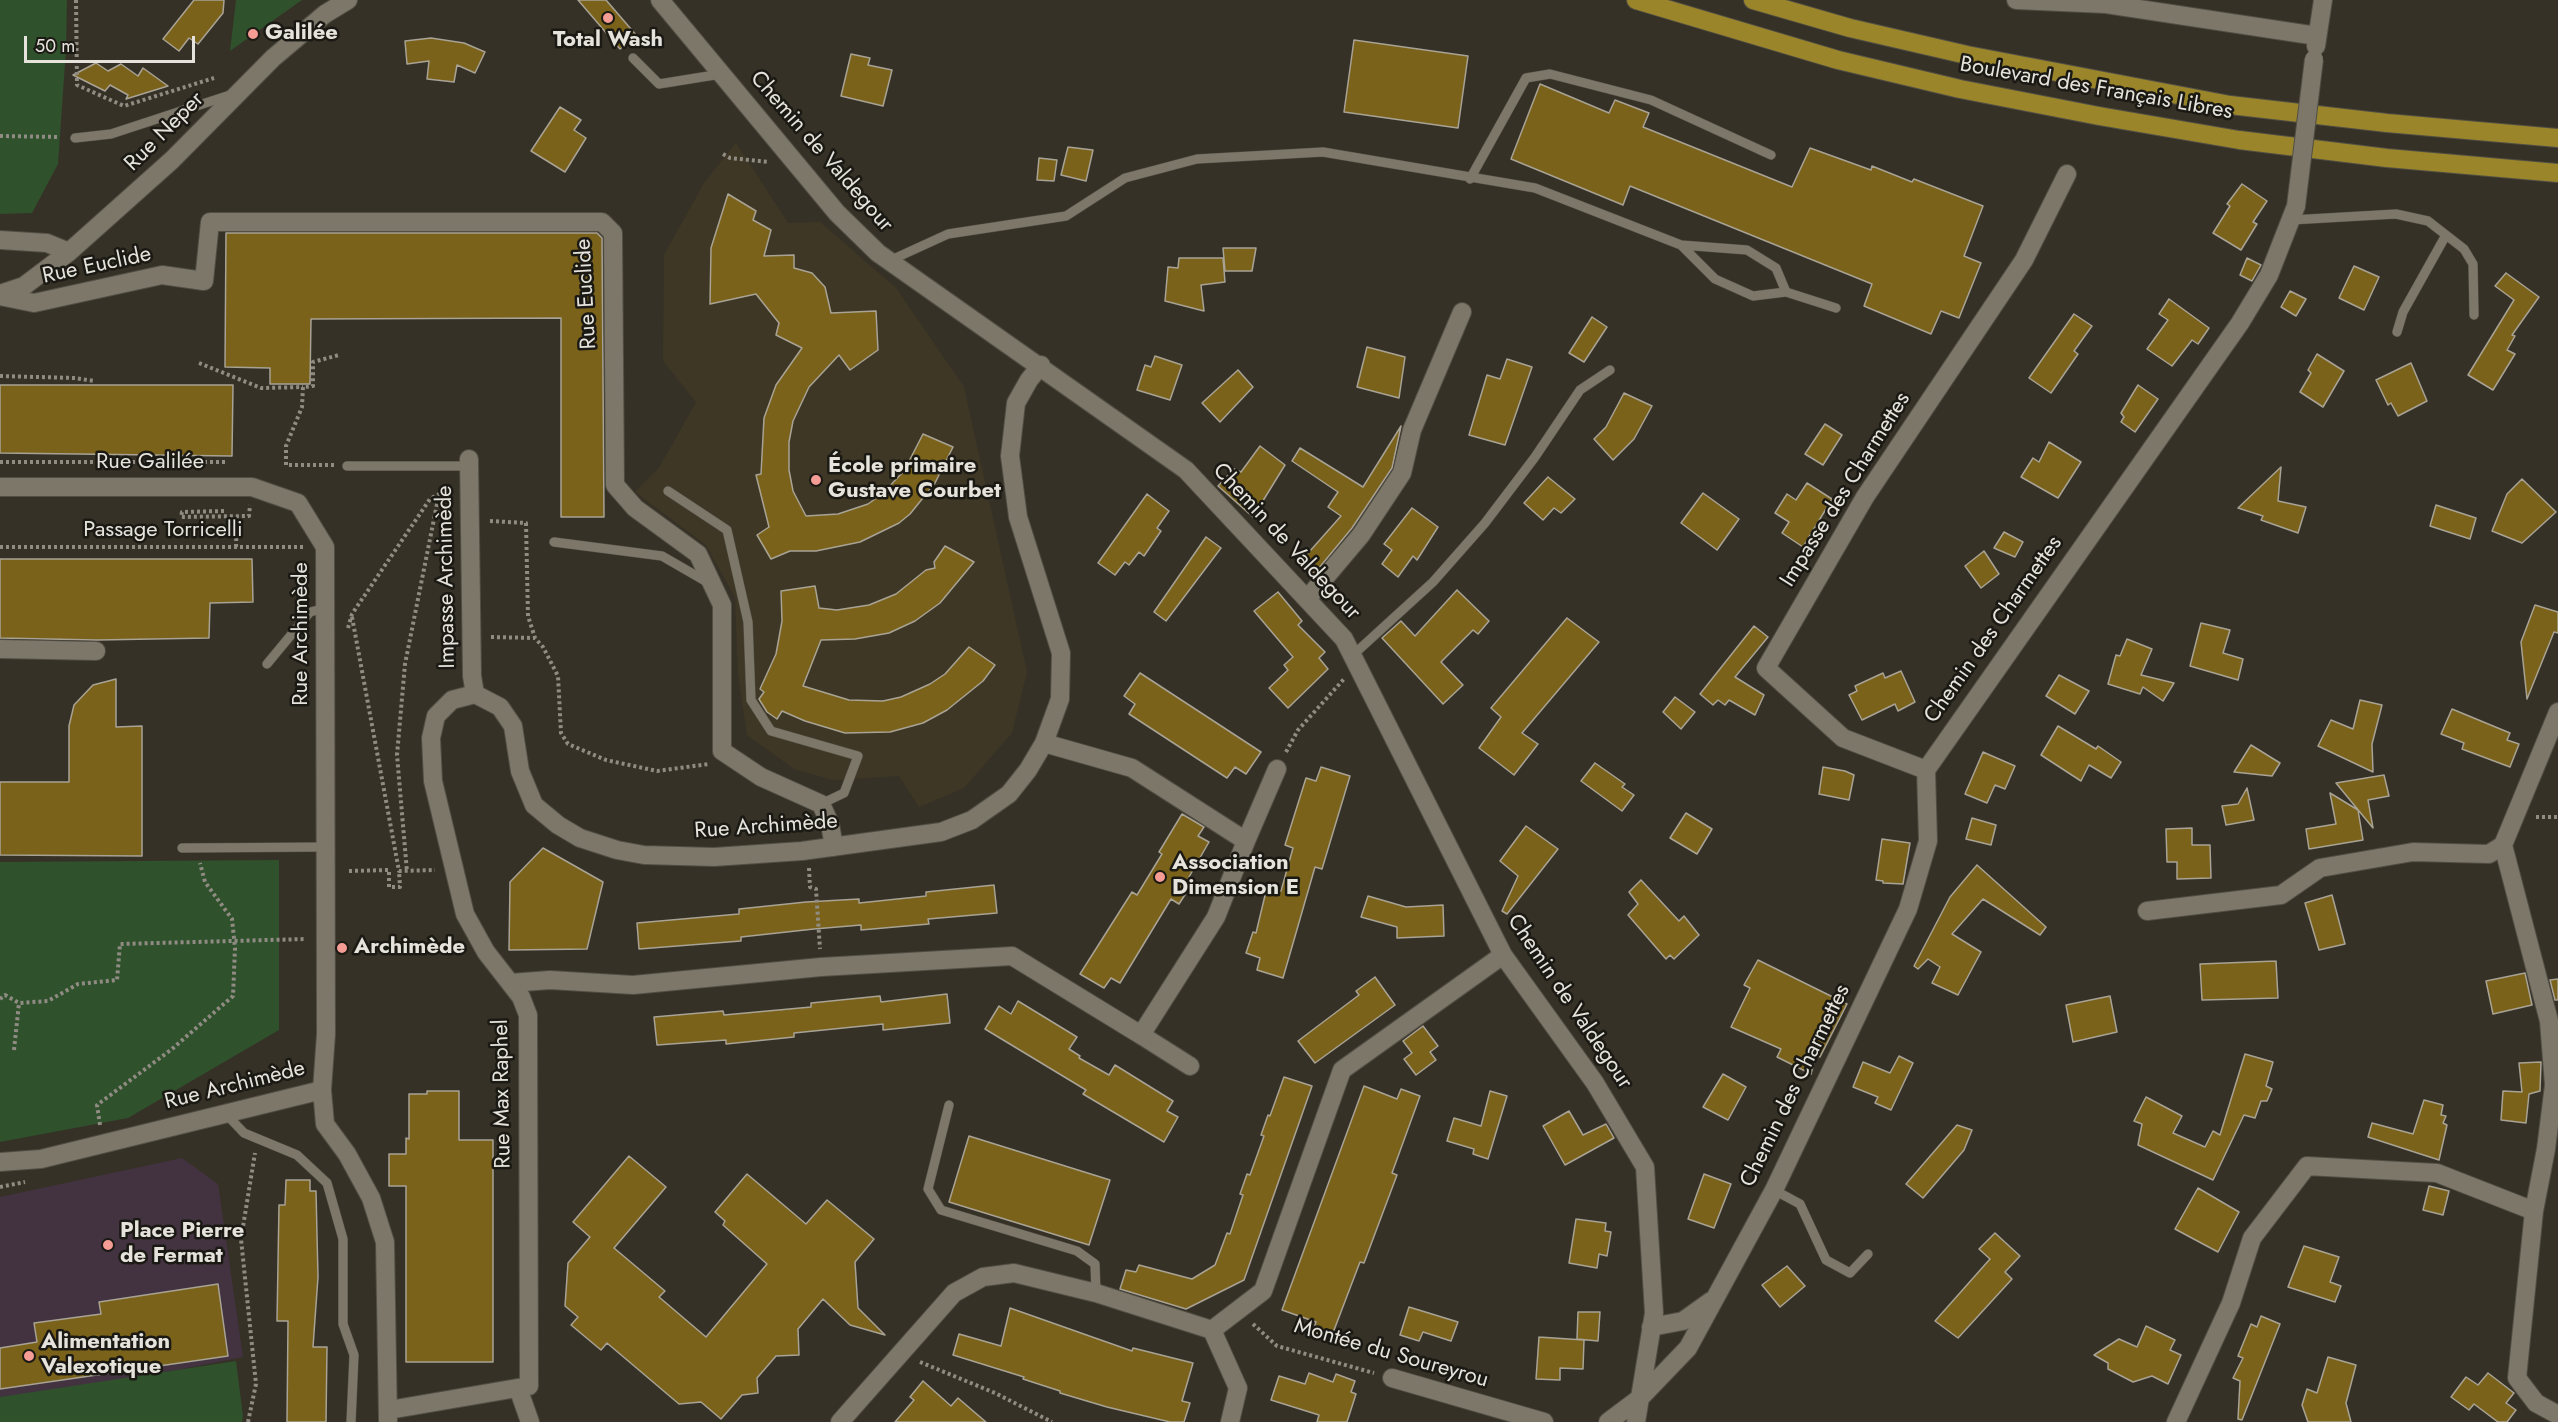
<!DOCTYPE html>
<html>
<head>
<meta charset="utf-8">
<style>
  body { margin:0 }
  #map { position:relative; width:2558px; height:1422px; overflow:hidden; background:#363126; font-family:Jost,sans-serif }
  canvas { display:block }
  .scale { position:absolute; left:24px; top:36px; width:171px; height:27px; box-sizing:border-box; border:3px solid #e6e3dc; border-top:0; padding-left:8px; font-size:18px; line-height:21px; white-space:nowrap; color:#e6e3dc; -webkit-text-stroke:4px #1b1914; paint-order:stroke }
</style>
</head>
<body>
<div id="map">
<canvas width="2558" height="1422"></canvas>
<div class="scale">50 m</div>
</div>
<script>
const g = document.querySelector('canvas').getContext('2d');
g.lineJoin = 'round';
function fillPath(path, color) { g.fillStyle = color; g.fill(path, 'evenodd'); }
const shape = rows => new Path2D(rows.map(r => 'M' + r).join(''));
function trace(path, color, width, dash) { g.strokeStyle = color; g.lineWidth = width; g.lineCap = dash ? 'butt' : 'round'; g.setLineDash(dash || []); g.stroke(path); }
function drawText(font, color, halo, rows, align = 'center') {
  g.font = font + ' Jost,sans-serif'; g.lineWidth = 5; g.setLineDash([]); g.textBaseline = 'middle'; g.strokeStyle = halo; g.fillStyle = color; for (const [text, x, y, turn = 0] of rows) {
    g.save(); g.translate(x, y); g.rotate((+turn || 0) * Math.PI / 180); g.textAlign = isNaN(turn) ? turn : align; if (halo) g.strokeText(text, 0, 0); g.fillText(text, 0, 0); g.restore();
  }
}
const commercial = shape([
  [182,1158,218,1184,243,1357,0,1405,0,1197]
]);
const built = shape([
  [736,143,788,223,820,222,896,288,964,387,1027,672,1012,733,964,788,919,807,899,776,833,780,794,769,747,735,738,674,735,597,706,545,635,492,659,468,696,402,663,361,664,255,704,183]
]);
const green = shape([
  [0,0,67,0,66,49,58,164,32,213,0,214],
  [236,0,302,0,230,51],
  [279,860,279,1030,128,1118,0,1142,0,862],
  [236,1361,243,1416,242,1422,0,1422,0,1397]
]);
const building = shape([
  [194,0,224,0,223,13,198,44,189,38,179,51,163,39,194,0],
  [578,0,606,0,637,36,620,49,578,0],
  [431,38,464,43,485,52,475,73,457,65,454,82,427,79,429,61,407,64,405,41,431,38],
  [1354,40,1468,56,1458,128,1344,112,1354,40],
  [851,54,870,58,868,65,892,70,883,106,841,96,851,54],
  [96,63,108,71,121,64,138,76,143,68,168,86,126,99,128,95,110,85,105,91,73,75,96,63],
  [1540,84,1609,113,1615,100,1649,113,1643,127,1792,187,1810,148,1871,170,1872,166,1912,182,1914,179,1983,206,1964,256,1981,263,1959,318,1941,311,1931,334,1864,306,1872,284,1630,186,1623,205,1511,159,1540,84],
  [560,107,581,120,574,130,586,138,565,172,531,151,560,107],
  [1068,147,1093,150,1086,181,1061,175,1068,147],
  [1039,158,1057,160,1054,181,1037,180,1039,158],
  [2242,184,2267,201,2253,222,2257,224,2241,250,2213,233,2230,206,2227,204,2242,184],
  [728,194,756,211,753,220,771,230,764,256,794,255,794,268,812,273,825,287,831,313,876,311,878,350,850,370,839,355,809,387,793,421,789,442,789,470,793,491,806,516,838,514,868,504,882,494,904,471,923,434,953,447,935,483,910,514,899,523,860,542,816,551,790,551,771,559,757,535,769,527,756,475,761,474,764,418,776,385,802,348,776,335,779,323,756,294,710,304,711,248,728,194],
  [226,233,597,233,602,238,604,517,561,517,561,318,311,319,310,384,270,384,270,368,225,367,226,233],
  [1223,248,1256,248,1252,271,1225,271,1223,248],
  [1179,258,1223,258,1225,282,1201,285,1204,311,1165,301,1168,267,1178,268,1179,258],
  [2247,258,2261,265,2252,281,2240,275,2247,258],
  [2354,266,2379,277,2364,310,2339,298,2354,266],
  [2506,273,2539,297,2512,335,2515,336,2507,350,2515,354,2493,390,2468,375,2514,300,2495,286,2506,273],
  [2290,291,2306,299,2296,316,2281,307,2290,291],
  [2169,299,2209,328,2198,344,2192,340,2172,366,2147,349,2168,320,2159,314,2169,299],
  [2074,314,2092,326,2074,351,2078,354,2051,393,2029,378,2074,314],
  [1592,317,1607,327,1584,362,1569,353,1592,317],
  [1367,347,1405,357,1399,398,1357,387,1367,347],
  [2317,354,2344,371,2323,407,2300,392,2311,373,2308,370,2317,354],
  [1155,356,1182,365,1170,400,1137,390,1145,365,1151,367,1155,356],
  [1507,359,1532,367,1505,445,1469,435,1487,375,1500,379,1507,359],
  [2411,363,2427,401,2398,416,2391,403,2388,405,2376,380,2411,363],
  [1238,370,1253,387,1220,422,1202,403,1238,370],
  [0,385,233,385,232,456,0,453,0,385],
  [2138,385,2158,399,2135,432,2121,422,2124,417,2121,413,2138,385],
  [1624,393,1652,406,1634,439,1613,460,1594,439,1606,427,1624,393],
  [1825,424,1842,435,1823,465,1805,454,1825,424],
  [1401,426,1392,468,1352,528,1314,574,1302,560,1341,516,1328,507,1338,492,1292,461,1300,448,1363,487,1401,426],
  [2049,442,2081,462,2058,498,2021,477,2033,458,2039,462,2049,442],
  [1260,446,1285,465,1253,517,1218,486,1234,469,1241,472,1260,446],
  [2281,467,2278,501,2306,507,2298,533,2261,520,2263,516,2238,508,2281,467],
  [1548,477,1575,499,1561,513,1554,508,1543,520,1524,503,1548,477],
  [2522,479,2556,512,2522,543,2492,531,2507,494,2522,479],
  [1807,483,1832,499,1803,547,1782,533,1789,522,1775,513,1787,494,1796,500,1807,483],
  [1703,493,1739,519,1717,550,1681,523,1703,493],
  [1147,494,1169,511,1157,528,1161,531,1144,556,1139,552,1129,565,1125,562,1115,575,1098,563,1147,494],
  [2436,505,2476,518,2470,539,2430,526,2436,505],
  [1412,508,1438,527,1417,560,1413,556,1398,577,1382,564,1392,550,1384,544,1412,508],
  [2004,532,2023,542,2015,557,1994,548,2004,532],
  [1206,537,1221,548,1166,621,1154,612,1206,537],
  [945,546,974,562,940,603,915,621,889,633,855,639,821,640,803,686,849,700,883,701,901,697,930,684,945,674,969,647,995,665,983,681,947,710,923,723,890,732,845,733,805,721,782,711,777,719,767,712,759,699,764,692,760,689,776,654,782,621,781,591,815,586,819,608,837,610,869,605,896,594,926,570,935,568,934,562,945,546],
  [1984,551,1999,574,1981,588,1965,566,1984,551],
  [0,559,252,559,253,602,210,603,209,638,97,640,0,638,0,559],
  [1457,590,1489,621,1478,634,1473,630,1441,662,1463,685,1443,704,1382,638,1401,621,1415,636,1457,590],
  [1278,592,1302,621,1298,625,1325,652,1319,658,1328,669,1288,708,1269,688,1288,670,1284,665,1293,657,1254,611,1278,592],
  [2535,605,2558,612,2558,633,2554,632,2527,699,2521,642,2535,605],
  [1567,618,1599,642,1522,733,1538,744,1514,775,1479,748,1501,717,1491,708,1567,618],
  [2201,623,2230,630,2223,653,2243,659,2238,680,2190,666,2201,623],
  [1754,626,1768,637,1735,677,1764,695,1755,715,1729,700,1725,705,1718,700,1713,705,1700,694,1754,626],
  [2127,639,2152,649,2141,675,2174,683,2163,701,2143,687,2140,694,2108,684,2116,655,2120,656,2127,639],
  [1901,671,1915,702,1898,711,1895,704,1862,720,1849,695,1857,691,1855,686,1883,673,1885,678,1901,671],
  [1140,673,1261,752,1246,774,1235,767,1227,778,1129,714,1135,704,1124,696,1140,673],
  [2059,675,2089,691,2075,714,2046,696,2059,675],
  [116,679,116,727,142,726,142,856,0,855,0,782,69,782,69,726,74,705,93,685,116,679],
  [1675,697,1695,712,1681,729,1663,712,1675,697],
  [2360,700,2382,705,2372,744,2373,772,2318,746,2331,720,2353,729,2360,700],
  [2452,709,2510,733,2507,740,2519,744,2510,767,2462,749,2464,743,2441,734,2452,709],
  [2058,726,2096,749,2098,746,2121,762,2111,778,2089,765,2081,781,2041,755,2058,726],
  [2251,745,2280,763,2272,776,2234,772,2251,745],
  [1983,752,2015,766,2005,789,1995,785,1987,803,1965,794,1983,752],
  [1595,763,1625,784,1622,787,1634,795,1622,811,1581,781,1595,763],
  [1321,767,1350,776,1322,869,1315,867,1283,978,1257,970,1260,958,1246,953,1253,932,1256,933,1267,887,1281,891,1293,848,1285,845,1306,778,1316,781,1321,767],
  [1823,767,1845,771,1854,775,1849,800,1819,794,1823,767],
  [2384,775,2389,796,2368,800,2373,828,2336,783,2384,775],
  [2247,788,2254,820,2226,825,2222,806,2238,804,2247,788],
  [2330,793,2358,810,2363,840,2309,849,2306,829,2336,824,2330,793],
  [1686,813,1712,829,1697,854,1670,838,1686,813],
  [1182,814,1204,827,1198,836,1209,842,1185,884,1190,887,1179,904,1171,899,1120,983,1111,978,1104,988,1080,974,1132,892,1137,895,1162,854,1159,852,1182,814],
  [1972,818,1996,825,1991,845,1966,839,1972,818],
  [1526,826,1558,849,1507,914,1502,911,1518,876,1500,861,1526,826],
  [2192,828,2192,845,2210,845,2211,878,2177,879,2177,862,2167,862,2166,829,2192,828],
  [1882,839,1910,843,1903,884,1883,883,1883,881,1876,880,1882,839],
  [543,848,603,882,587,949,509,950,510,882,543,848],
  [1977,865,2046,927,2040,935,1983,899,1952,934,1981,952,1958,995,1932,983,1940,967,1928,959,1918,969,1914,966,1950,897,1977,865],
  [1641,880,1679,921,1684,916,1699,935,1674,959,1670,955,1666,959,1628,915,1638,904,1629,892,1641,880],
  [994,885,997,913,928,919,929,924,861,930,861,925,814,929,741,937,741,941,639,949,637,923,739,914,739,909,806,902,859,899,859,903,926,896,926,892,994,885],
  [2332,895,2345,944,2319,950,2305,903,2332,895],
  [1368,896,1406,907,1443,905,1444,936,1397,938,1397,927,1361,917,1368,896],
  [1758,960,1847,1004,1820,1057,1816,1055,1811,1074,1777,1057,1781,1049,1731,1027,1750,988,1744,985,1758,960],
  [2276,961,2278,998,2202,1000,2200,964,2276,961],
  [2525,973,2532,1005,2493,1014,2486,981,2525,973],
  [1375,977,1395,1005,1315,1063,1298,1041,1359,995,1356,991,1375,977],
  [2558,979,2558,1000,2555,1000,2550,980,2558,979],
  [947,994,950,1023,883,1030,883,1024,794,1033,794,1037,726,1044,726,1040,657,1045,654,1017,723,1011,724,1015,811,1007,811,1003,880,996,881,1002,947,994],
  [2110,996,2117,1032,2073,1042,2066,1005,2110,996],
  [1018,1001,1077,1037,1069,1049,1080,1056,1079,1058,1109,1075,1115,1065,1173,1101,1167,1111,1178,1117,1164,1142,1083,1094,1086,1090,985,1029,999,1006,1011,1014,1018,1001],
  [1423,1026,1438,1046,1430,1052,1436,1060,1416,1075,1404,1059,1412,1053,1403,1041,1423,1026],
  [2245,1054,2273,1062,2266,1086,2272,1089,2267,1101,2261,1101,2255,1118,2244,1115,2213,1180,2138,1145,2142,1124,2134,1121,2146,1097,2182,1116,2173,1133,2205,1147,2213,1131,2220,1135,2245,1054],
  [1899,1056,1913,1063,1891,1110,1875,1103,1878,1097,1853,1087,1863,1062,1890,1073,1899,1056],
  [2541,1062,2540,1091,2529,1094,2526,1123,2501,1120,2503,1091,2522,1092,2519,1063,2541,1062],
  [1723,1074,1746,1087,1728,1120,1703,1107,1723,1074],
  [1284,1077,1312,1086,1244,1280,1186,1309,1120,1289,1126,1270,1136,1272,1139,1265,1192,1279,1215,1265,1227,1233,1230,1234,1243,1195,1240,1194,1247,1174,1250,1175,1264,1136,1261,1135,1268,1115,1270,1116,1284,1077],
  [1364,1086,1397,1099,1401,1089,1420,1096,1392,1173,1397,1175,1364,1263,1360,1262,1331,1338,1313,1332,1316,1322,1282,1310,1364,1086],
  [427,1091,459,1091,459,1140,493,1140,493,1362,406,1362,406,1186,389,1186,389,1154,406,1154,406,1138,409,1139,409,1094,427,1094,427,1091],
  [1490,1091,1507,1096,1488,1159,1473,1154,1474,1149,1447,1141,1454,1118,1481,1126,1490,1091],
  [2424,1100,2443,1105,2441,1115,2446,1116,2443,1123,2447,1125,2439,1160,2368,1137,2372,1123,2413,1134,2424,1100],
  [1569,1111,1583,1135,1606,1124,1614,1138,1565,1165,1543,1126,1569,1111],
  [1957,1125,1972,1130,1964,1150,1923,1198,1906,1184,1957,1125],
  [969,1136,1110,1180,1089,1245,949,1202,969,1136],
  [629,1156,666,1187,614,1248,665,1291,659,1297,706,1337,767,1264,723,1225,725,1221,715,1212,747,1174,806,1224,827,1200,874,1239,855,1262,858,1308,885,1335,850,1325,823,1299,798,1329,799,1355,776,1356,757,1378,758,1393,742,1395,721,1419,701,1402,679,1404,607,1343,601,1350,571,1325,578,1317,565,1306,568,1263,590,1237,573,1222,629,1156],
  [1704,1174,1731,1184,1714,1228,1688,1219,1704,1174],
  [286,1180,310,1180,310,1191,316,1191,318,1277,313,1347,327,1347,326,1422,287,1422,288,1321,277,1321,279,1205,285,1205,286,1180],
  [2429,1186,2449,1191,2443,1215,2423,1210,2429,1186],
  [2198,1188,2239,1212,2218,1252,2175,1229,2198,1188],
  [1576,1219,1606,1223,1605,1231,1611,1232,1607,1256,1599,1254,1597,1268,1569,1263,1576,1219],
  [1995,1233,2020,1256,2005,1272,2012,1279,1958,1338,1935,1321,1990,1259,1979,1249,1995,1233],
  [2304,1246,2339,1257,2330,1282,2341,1286,2335,1302,2288,1287,2304,1246],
  [1787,1266,1805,1286,1780,1307,1762,1285,1787,1266],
  [218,1284,228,1356,0,1389,0,1348,37,1342,34,1323,101,1314,99,1302,218,1284],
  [1409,1307,1458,1322,1451,1341,1423,1332,1419,1341,1400,1335,1409,1307],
  [1010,1308,1132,1351,1133,1348,1193,1363,1182,1401,1190,1403,1184,1422,1170,1422,1107,1407,1060,1393,1060,1391,1023,1379,1024,1377,953,1355,959,1334,1001,1346,1010,1308],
  [1578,1312,1600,1312,1598,1341,1577,1339,1578,1312],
  [2261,1316,2280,1324,2242,1420,2238,1419,2240,1381,2233,1378,2243,1358,2238,1356,2251,1324,2257,1327,2261,1316],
  [2146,1326,2175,1340,2170,1350,2181,1355,2168,1384,2152,1376,2133,1382,2108,1369,2108,1363,2094,1355,2119,1339,2137,1347,2146,1326],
  [1539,1337,1584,1340,1583,1369,1560,1368,1560,1380,1536,1379,1539,1337],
  [2328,1357,2356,1365,2346,1403,2351,1422,2308,1422,2302,1405,2307,1389,2317,1393,2328,1357],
  [1309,1373,1333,1382,1336,1374,1355,1381,1351,1392,1356,1394,1347,1422,1317,1422,1319,1415,1271,1400,1279,1376,1305,1384,1309,1373],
  [2488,1373,2514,1393,2506,1403,2516,1410,2507,1422,2498,1422,2474,1404,2469,1410,2451,1397,2466,1377,2478,1385,2488,1373],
  [923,1381,951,1406,958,1398,986,1422,895,1422,914,1400,910,1397,923,1381]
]);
const path = shape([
  [76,0,77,85,124,106,214,78],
  [0,136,60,137],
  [723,154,730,158,769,162],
  [199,363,261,388,303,387],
  [0,376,75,378,94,381],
  [0,462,227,462],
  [334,465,286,465,286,446,302,407,303,387,313,386,313,362,339,355],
  [224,511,182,512,181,517,249,516,250,505],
  [490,521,526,523,528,616,535,638],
  [0,547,304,547],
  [236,547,237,517],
  [352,617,399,871,435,870],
  [348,628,352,614,430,499,439,494,405,664,397,755,407,872],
  [491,637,535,638,543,647,558,676,561,733,568,744,606,760,657,771,709,764],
  [1286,752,1298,730,1344,679],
  [2536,817,2558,817],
  [809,868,810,887,816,889,820,949],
  [349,871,389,870,389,887,400,887,399,871],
  [0,999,5,995,19,1003,48,1001,78,984,117,980,120,944,306,939],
  [14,1050,19,1003],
  [100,1125,97,1105,172,1049,233,996,235,948,232,919,205,882,200,863],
  [0,1187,25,1182],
  [1253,1324,1277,1346,1374,1373],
  [920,1362,995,1393,1052,1422],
  [248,1422,256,1384,241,1239,255,1153]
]);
const lane = shape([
  [633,58,659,84,721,74],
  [75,138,111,134,230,95],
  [1470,179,1526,78,1550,74,1651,100,1771,155],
  [2291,220,2396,214,2428,221,2464,249,2473,264,2474,315],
  [1681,245,1747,250,1776,268,1786,292],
  [889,261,948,234,1066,216,1125,178,1197,159,1323,152,1535,188,1681,245,1715,279,1753,296,1786,292,1836,308],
  [2397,332,2403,312,2446,235],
  [347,466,469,466],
  [668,491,727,530,748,622,751,700,771,731,858,756,844,793,821,804],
  [554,542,662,556,707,582],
  [1353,655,1433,582,1485,523,1535,457,1580,390,1610,370],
  [267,664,310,612,326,608],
  [182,848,326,847],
  [949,1105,928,1189,941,1210,1077,1251,1095,1264,1096,1293],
  [225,1113,244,1133,297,1155,327,1183,343,1239,343,1324,354,1355,351,1422],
  [1774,1190,1800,1204,1826,1260,1850,1273,1868,1254]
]);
const street = shape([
  [660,0,837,213,878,253,1186,470,1344,639,1503,955,1595,1083,1645,1167,1654,1313,1636,1422],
  [2016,0,2106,4,2317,36],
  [2316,46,2323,0],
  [0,240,47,243,69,252],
  [0,294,24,286,69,252,172,160,273,58,325,14,348,0],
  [0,296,34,303,162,275,204,281,210,222,602,222,613,233,615,485,635,508,698,554,722,605,722,751,761,777,821,804,830,824,834,847],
  [469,459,472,676,475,694],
  [0,487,252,487,298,503,325,547,326,1034,322,1090,325,1124,347,1154,371,1198,385,1242,388,1420],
  [1307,599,1361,535,1402,473,1412,430,1462,312],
  [0,649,96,651],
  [2558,712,2503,845,2549,1021,2554,1085,2546,1149,2534,1211,2517,1378,2536,1403,2558,1415],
  [1926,770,1843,738,1766,668,1865,497,2024,260,2067,174],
  [1246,841,1277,769],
  [2147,911,2281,895,2320,868,2413,852,2489,854,2503,845],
  [510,983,550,980,633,985,821,967,1012,956,1141,1035,1216,917,1246,841,1132,768,1044,743],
  [1141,1035,1190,1066],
  [0,1162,41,1159,322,1090],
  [1651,1327,1683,1321,1711,1301],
  [1212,1330,1238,1388,1230,1422],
  [1392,1378,1544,1422],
  [518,1388,530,1422],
  [389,1410,529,1386,528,1015,521,997,486,952,465,914,433,781,431,738,436,716,452,700,475,694,500,707,513,726,520,771,534,805,558,825,580,838,617,850,644,855,714,857,802,851,941,832,972,820,1009,794,1028,770,1044,743,1060,699,1061,653,1018,517,1010,456,1016,403,1029,380,1041,365],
  [840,1422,954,1293,983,1277,1014,1273,1096,1293,1212,1330,1263,1291,1342,1070,1503,955],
  [1608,1422,1640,1398,1688,1348,1774,1190,1908,909,1928,841,1926,770,2240,323,2269,275,2296,206],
  [2176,1422,2231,1303,2252,1238,2307,1166,2437,1173,2534,1211]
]);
const primary = shape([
  [1636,0,1838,60,1960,89,2099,116,2239,140,2387,158,2558,173],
  [1753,0,1850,28,1967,55,2230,105,2387,123,2558,138]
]);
const streetBridge = shape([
  [2296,206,2314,59]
]);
const markers = [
  [608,18,6,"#f59c95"],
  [253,34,6,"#f59c95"],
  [816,480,6,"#f59c95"],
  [1160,877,6,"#f59c95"],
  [342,948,6,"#f59c95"],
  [108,1245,6,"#f59c95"],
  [29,1356,6,"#f59c95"]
];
const poiNames = [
  ["Galilée",265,34],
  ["Total Wash",608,41,"center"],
  ["École primaire",828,467],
  ["Gustave Courbet",828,492],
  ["Association",1172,864],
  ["Dimension E",1172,889],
  ["Archimède",354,948],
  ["Place Pierre",120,1232],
  ["de Fermat",120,1257],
  ["Alimentation",41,1343],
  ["Valexotique",41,1368]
];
const streetNames = [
  ["Boulevard des Français Libres",2096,89,10],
  ["Rue Neper",165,132,-45],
  ["Chemin de Valdegour",821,152,49],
  ["Rue Euclide",97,266,-12],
  ["Rue Euclide",587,294,-93],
  ["Rue Galilée",150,463],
  ["Impasse des Charmettes",1846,490,-58],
  ["Passage Torricelli",163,531],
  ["Chemin de Valdegour",1286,542,47],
  ["Impasse Archimède",447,577,-91],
  ["Chemin des Charmettes",1994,630,-55],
  ["Rue Archimède",302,634,-90],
  ["Rue Archimède",766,827,-4],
  ["Chemin de Valdegour",1569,1002,56],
  ["Rue Archimède",235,1086,-14],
  ["Chemin des Charmettes",1796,1086,-64],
  ["Rue Max Raphel",503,1094,-91],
  ["Montée du Soureyrou",1391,1354,16]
];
fillPath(commercial, '#433340');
fillPath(built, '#3e3725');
fillPath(green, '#2f512c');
fillPath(building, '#7b621a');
trace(building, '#a8a395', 1.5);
trace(lane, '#514e44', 10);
trace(street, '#514e44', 20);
trace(primary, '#514e44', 20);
trace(path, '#908c83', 4, [3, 3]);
trace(lane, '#7c7769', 9);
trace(street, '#7c7769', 18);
trace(primary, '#9a852b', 18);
trace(streetBridge, '#514e44', 20, []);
trace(streetBridge, '#7c7769', 18);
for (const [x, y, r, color] of markers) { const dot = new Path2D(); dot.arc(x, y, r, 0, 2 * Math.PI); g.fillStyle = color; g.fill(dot); trace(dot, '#1b1914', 2); }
drawText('bold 22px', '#e6e3dc', '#1b1914', poiNames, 'left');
drawText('22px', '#e6e3dc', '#1b1914', streetNames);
</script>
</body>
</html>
